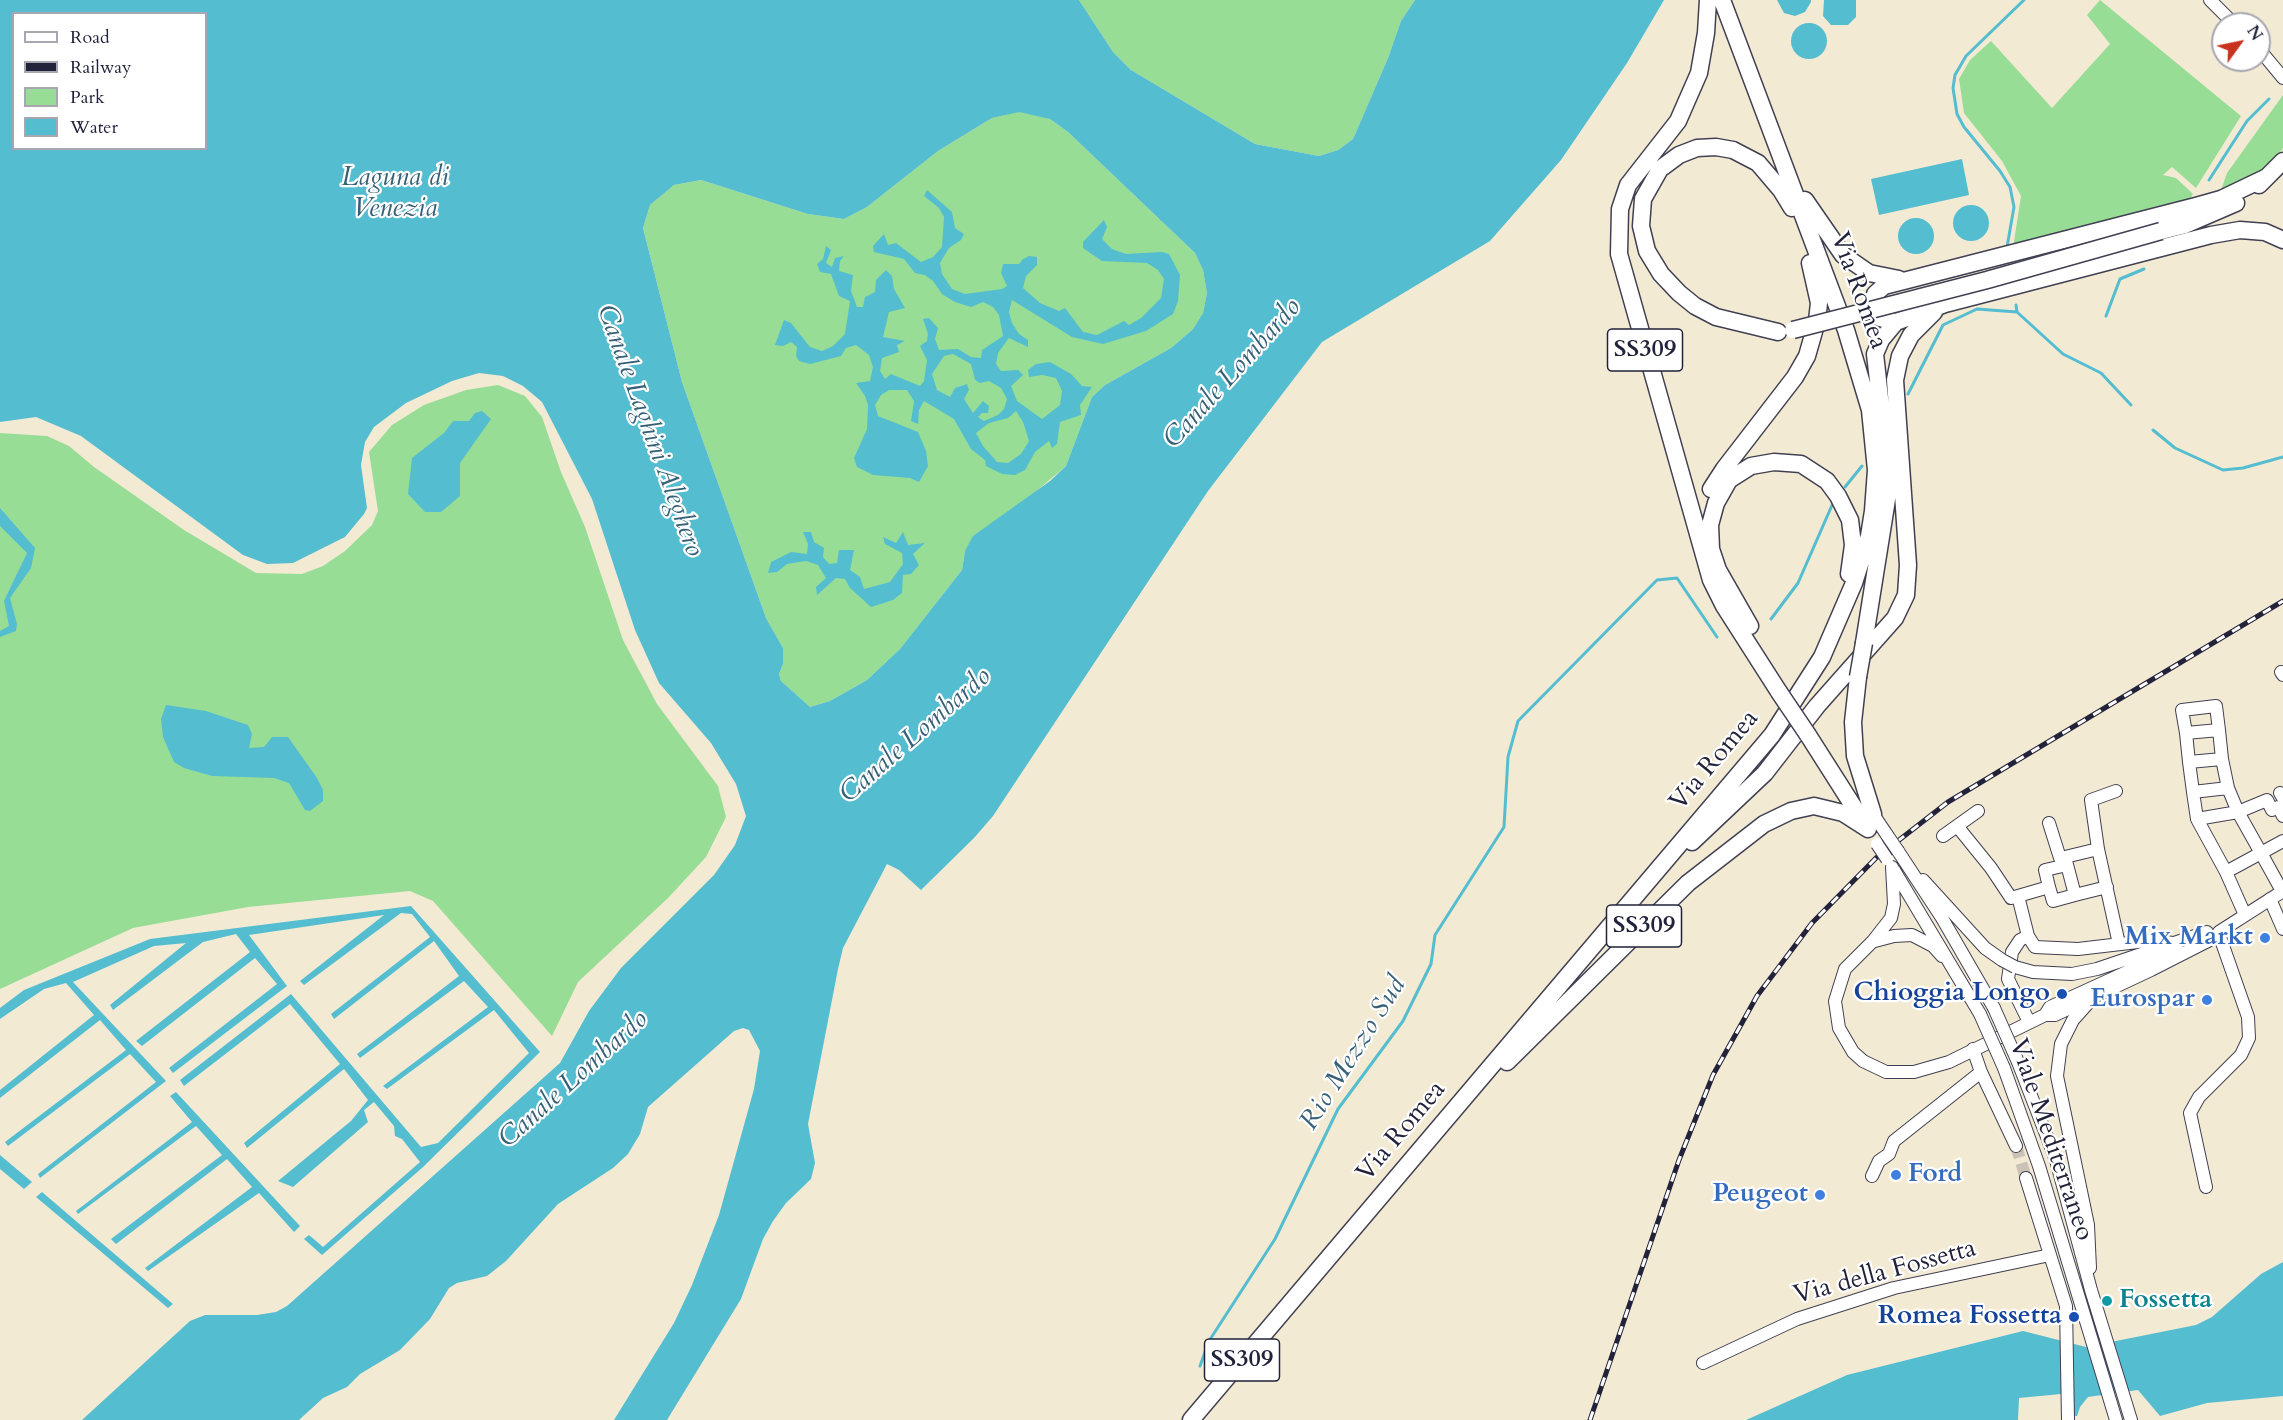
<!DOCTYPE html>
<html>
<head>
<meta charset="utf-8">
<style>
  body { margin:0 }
  #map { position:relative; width:2283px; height:1420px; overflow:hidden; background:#f3ead4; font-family:Cardo,serif }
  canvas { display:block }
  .legend { position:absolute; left:12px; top:12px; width:195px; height:138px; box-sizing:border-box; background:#fff; border:2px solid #a7a7b1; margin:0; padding:8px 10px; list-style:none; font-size:18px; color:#22223b }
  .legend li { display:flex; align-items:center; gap:12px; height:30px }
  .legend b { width:30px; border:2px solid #a7a7b1 }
  .north { position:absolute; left:2211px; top:12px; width:60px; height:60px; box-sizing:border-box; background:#fff; border:2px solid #a7a7b1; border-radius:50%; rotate:57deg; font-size:16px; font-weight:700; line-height:24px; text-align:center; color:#22223b }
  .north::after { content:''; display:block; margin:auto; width:21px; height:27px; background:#c8321e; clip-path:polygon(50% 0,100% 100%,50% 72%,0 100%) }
</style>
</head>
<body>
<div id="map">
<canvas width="2283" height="1420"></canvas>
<ul class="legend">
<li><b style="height:8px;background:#fff"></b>Road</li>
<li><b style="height:8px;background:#22223b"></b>Railway</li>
<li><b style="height:16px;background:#98dd95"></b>Park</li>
<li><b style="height:16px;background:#54bdd0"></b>Water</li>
</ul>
<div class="north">N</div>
</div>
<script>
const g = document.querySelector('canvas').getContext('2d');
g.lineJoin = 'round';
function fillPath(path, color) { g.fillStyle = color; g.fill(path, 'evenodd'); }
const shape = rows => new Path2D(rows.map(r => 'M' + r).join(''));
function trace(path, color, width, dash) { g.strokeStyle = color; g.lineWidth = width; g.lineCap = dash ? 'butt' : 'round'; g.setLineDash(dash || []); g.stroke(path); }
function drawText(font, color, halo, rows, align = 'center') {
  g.font = font + ' Cardo,serif'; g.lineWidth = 4.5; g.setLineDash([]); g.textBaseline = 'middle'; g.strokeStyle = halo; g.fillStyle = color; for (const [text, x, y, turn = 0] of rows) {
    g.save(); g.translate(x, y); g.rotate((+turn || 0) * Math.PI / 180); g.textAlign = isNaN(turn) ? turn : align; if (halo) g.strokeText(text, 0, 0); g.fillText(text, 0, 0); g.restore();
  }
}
const green = shape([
  [1072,0,1034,113,1050,119,1068,132,1195,253,1203,270,1207,293,1203,313,1193,329,1171,348,1105,385,1092,397,1066,466,965,551,962,570,900,649,867,680,830,701,810,707,781,681,779,674,783,664,783,648,766,618,682,382,643,228,650,205,674,185,701,180,808,214,844,219,867,207,938,151,992,118,1016,112,613,128],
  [1079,0,1415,0,1401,21,1388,58,1353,139,1338,150,1319,156,1255,144,1131,70,1113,52],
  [2100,0,2241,116,2196,188,2172,167,2163,175,2176,178,2193,194,2188,202,2013,248,2021,196,2002,161,1964,113,1959,79,1970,60,1991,41,2052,108,2110,44,2087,15],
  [2283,95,2283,148,2274,162,2260,176,2220,193,2227,173],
  [498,385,525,396,542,417,561,472,585,527,623,640,657,704,718,786,726,817,706,857,668,898,578,982,552,1036,433,901,410,891,248,907,133,928,0,989,0,433,47,436,69,446,94,467,184,530,256,573,302,574,323,566,345,551,372,525,378,511,369,452,392,425,424,405,466,390]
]);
const water = shape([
  [0,0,1079,0,1113,52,1131,70,1255,144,1319,156,1338,150,1353,139,1388,58,1401,21,1415,0,1664,0,1627,63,1561,160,1490,241,1322,342,1208,491,993,816,974,838,921,890,899,870,887,864,843,948,838,969,808,1124,815,1163,811,1179,786,1203,773,1221,763,1239,741,1299,667,1420,614,1420,674,1323,692,1285,719,1215,754,1089,760,1051,749,1030,743,1028,734,1031,648,1107,640,1134,628,1154,613,1168,558,1204,506,1261,487,1276,457,1283,449,1288,430,1319,400,1350,360,1374,347,1387,323,1398,299,1420,82,1420,190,1321,205,1315,257,1315,276,1312,287,1306,560,1063,589,1011,621,968,714,875,735,845,746,816,736,784,711,743,659,683,635,630,592,499,542,402,523,386,503,376,479,373,452,381,406,403,374,427,365,442,361,465,367,508,364,514,345,537,293,563,267,564,243,555,81,436,36,417,0,422],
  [14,14,206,14,206,148,14,148],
  [1019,112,1050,119,1068,132,1195,253,1203,270,1207,293,1203,313,1193,329,1171,348,1105,385,1092,397,1066,466,1050,481,973,536,965,551,962,570,900,649,867,680,830,701,810,707,781,681,779,674,783,664,783,648,766,618,682,382,643,228,650,205,674,185,701,180,808,214,844,219,867,207,938,151,992,118],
  [1777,0,1811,0,1811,2,1805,12,1795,16,1784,13],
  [1824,0,1856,0,1856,17,1848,25,1831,25,1823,16],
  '1791 41a18 18 0 1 1 36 0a18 18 0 1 1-36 0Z',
  [1962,159,1969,195,1879,215,1871,179],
  [927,190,952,212,955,228,964,234,961,240,949,248,940,263,942,274,952,289,965,294,1002,289,1007,286,1001,273,1003,264,1019,264,1023,259,1029,256,1037,257,1037,265,1026,276,1023,288,1040,303,1059,311,1065,308,1083,332,1097,335,1124,321,1129,325,1141,318,1161,298,1164,279,1158,270,1147,263,1102,261,1083,248,1083,242,1104,220,1107,227,1102,239,1112,249,1126,254,1162,252,1169,254,1180,275,1178,301,1173,314,1146,331,1103,344,1072,337,1012,300,1009,312,1012,323,1019,334,1028,340,1028,347,1009,338,998,353,996,364,1001,371,1018,370,1023,375,1011,386,1017,401,1042,419,1060,405,1062,391,1056,378,1042,375,1029,377,1028,370,1036,364,1050,362,1071,374,1082,386,1092,387,1080,405,1081,415,1060,422,1057,444,1052,448,1049,441,1035,452,1025,470,1015,475,1002,474,986,466,985,460,971,449,954,419,924,401,919,410,918,424,911,421,914,401,907,390,889,390,881,395,875,405,878,416,918,432,926,451,928,466,919,482,910,478,873,475,857,467,854,458,867,429,868,405,865,396,856,383,870,381,873,367,869,355,856,345,846,348,841,356,810,364,799,361,796,356,797,347,791,342,783,346,775,345,784,320,791,323,810,347,822,351,833,346,845,334,850,301,839,296,831,274,820,272,817,264,823,259,826,246,831,250,826,263,832,267,835,258,844,256,840,261,839,271,853,275,851,291,857,307,863,307,865,297,875,292,876,280,886,270,892,276,894,289,905,308,889,312,883,337,905,341,897,345,899,352,882,358,880,371,885,379,891,374,920,386,924,381,927,360,920,346,927,341,928,334,923,319,929,318,938,328,935,339,939,350,958,349,971,357,981,358,982,350,1003,336,999,315,993,307,983,302,971,307,955,302,942,294,933,281,925,275,915,273,904,259,874,252,873,246,884,234,888,245,896,243,921,262,933,257,942,247,944,217,939,208,924,196],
  [953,354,971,364,975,380,980,383,989,381,1001,388,1007,399,1004,409,998,415,984,421,978,417,982,413,988,413,989,406,983,401,973,413,964,399,969,390,967,384,955,388,950,397,937,390,932,374,944,356],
  [1016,411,1023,422,1029,441,1021,454,1008,463,997,462,983,446,976,433,989,423,1008,418],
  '1953 223a18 18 0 1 1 36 0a18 18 0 1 1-36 0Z',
  '1898 236a18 18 0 1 1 36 0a18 18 0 1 1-36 0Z',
  [482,411,491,419,460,463,460,496,441,512,425,512,408,494,412,458,444,433,453,421,469,421,475,413],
  [0,508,35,548,31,568,10,598,17,624,16,631,0,637,0,631,9,626,4,601,27,553,0,526],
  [803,532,811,532,814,542,824,548,823,557,829,564,837,563,839,550,854,550,850,570,860,577,864,589,890,582,903,564,902,553,885,544,883,537,896,543,903,532,908,545,925,543,913,554,919,565,911,574,903,575,902,593,893,600,871,607,850,588,845,579,836,578,817,595,816,587,826,578,818,565,806,561,787,564,777,572,768,573,771,562,791,552,807,554,808,544],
  [166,705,206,711,248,725,252,734,249,748,264,747,272,737,288,737,317,778,323,790,323,801,310,811,305,810,289,783,274,778,212,776,184,768,174,762,163,737,161,719],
  [411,906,540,1052,422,1168,322,1255,304,1239,309,1235,323,1247,420,1162,402,1139,395,1136,394,1126,374,1102,364,1110,368,1122,293,1187,278,1181,351,1121,368,1100,344,1069,247,1148,244,1143,340,1064,290,1004,184,1086,180,1080,291,994,421,1147,438,1143,529,1053,494,1010,387,1089,383,1086,488,1007,464,981,360,1058,357,1054,459,976,434,941,334,1019,331,1014,430,937,412,914,401,913,304,985,300,981,384,915,249,935,287,986,173,1073,169,1068,277,984,255,958,142,1046,136,1041,250,952,236,934,203,942,113,1010,110,1005,186,943,154,946,73,982,166,1081,40,1178,38,1174,156,1082,130,1054,8,1146,5,1142,126,1050,100,1020,0,1098,0,1090,94,1015,66,983,44,989,0,1019,0,1008,24,990,150,939],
  [176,1092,300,1226,294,1232,259,1193,148,1271,145,1268,252,1187,227,1159,116,1244,111,1239,222,1155,196,1126,78,1214,76,1211,192,1122,170,1096],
  [0,1155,32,1182,24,1189,0,1169],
  [42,1192,173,1304,168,1308,36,1197],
  [2283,1262,2283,1396,2207,1403,2160,1416,2138,1390,2088,1397,2080,1407,2077,1416,2062,1415,2061,1394,2019,1398,2018,1420,1746,1420,1847,1375,2023,1331,2086,1347,2196,1325,2212,1317,2261,1274]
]);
const stream = shape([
  [2209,180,2247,121,2269,99],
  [2007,247,2014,207,2010,187,2000,171,1964,127,1957,114,1953,88,1955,75,1966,56,2024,0],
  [2016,305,2017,312],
  [2106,316,2120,279,2144,269],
  [1908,394,1943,325,1977,309,2017,312,2063,354,2101,373,2131,405],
  [2153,430,2175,448,2223,470,2243,468,2283,457],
  [1845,487,1862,466],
  [1771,619,1798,583,1833,503],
  [1200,1366,1209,1341,1275,1239,1338,1109,1403,1021,1431,964,1435,935,1504,827,1508,757,1518,721,1657,580,1677,578,1717,637]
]);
const minorTunnel = shape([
  [2016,1146,2026,1178]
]);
const minor = shape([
  [2210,0,2234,24],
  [2259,49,2283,78],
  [2281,672,2283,675],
  [2186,733,2182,710,2216,706,2219,730],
  [2189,762,2186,733,2219,730,2222,759],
  [2116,791,2091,800,2098,849,2119,944],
  [2193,792,2189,762,2222,759,2228,788],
  [2280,793,2283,798],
  [1873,814,1887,835],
  [2197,819,2193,792,2228,788,2238,812,2267,800,2272,810,2278,807,2283,816],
  [2049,823,2060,858,2065,857],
  [1957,826,1991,868,2011,898,2018,896,2028,936,2035,947,2078,949,2155,940,2172,943],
  [1943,836,1978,811],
  [2098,849,2065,857,2075,895,2107,887],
  [1898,851,1942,918,1994,1008],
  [2067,865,2045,870,2049,887,2053,901,2075,895],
  [1892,867,1894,904,1891,918,1873,941,1845,969,1835,1001,1839,1028,1853,1052,1863,1061,1886,1072,1914,1072,1949,1062,2045,1015,2055,1015,2151,970,2208,941],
  [1894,870,1980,1014],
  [2226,872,2197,819,2238,812,2261,853,2283,841],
  [1923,880,1985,948,2002,960],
  [2018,896,2049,887],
  [2270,899,2283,929],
  [2245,915,2226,872,2261,853,2282,891],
  [2219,932,2283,891],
  [2028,936,2020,940,2012,952,2008,979,2029,1022],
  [1875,941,1894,936,1912,935,1933,946,1942,956],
  [2015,967,2033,972,2072,974,2097,969,2207,932],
  [2090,1001,2073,1020,2061,1044,2057,1076,2088,1225,2090,1268],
  [2045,1015,2050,1007,2177,949],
  [1973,1049,1981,1072,2016,1146],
  [2018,1062,2056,1160,2091,1290,2131,1420],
  [2004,1068,2039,1166,2116,1420],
  [1872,1176,1879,1161,1889,1154,1894,1141,1981,1072],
  [2026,1178,2066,1306,2068,1420],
  [2206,1187,2190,1113,2199,1097,2241,1055,2249,1038,2248,1017,2220,937],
  [1703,1363,1797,1319,1894,1288,2050,1255]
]);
const major = shape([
  [1708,0,1706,33,1699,73,1678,121,1628,185,1620,209,1619,254,1711,580,1724,606,1779,692],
  [2259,185,2283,161],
  [1805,200,1843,255,1869,273,1899,279],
  [2161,231,2185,225,2236,203],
  [1896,322,1880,318,1874,304,1875,294,1884,286,2196,206,2221,199,2267,177],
  [1778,332,1716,317,1695,306,1679,293,1661,274,1647,251,1641,226,1643,199,1660,169,1679,155,1697,148,1716,147,1733,150,1758,163,1781,190,1792,208],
  [1711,489,1724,469,1795,377,1807,356,1817,321,1819,303,1810,263],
  [1750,626,1718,570,1711,549,1710,525,1716,503,1729,480,1751,466,1774,462,1801,464,1827,481,1838,496,1850,520,1853,545,1849,574],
  [1864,643,1888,493,1888,436,1881,407,1875,354,1881,340,1896,322,1945,304,2211,235,2240,230,2265,232,2283,240],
  [1858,677,1853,722,1855,756,1873,814],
  [1808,735,1864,823],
  [1692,842,1765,773,1817,706,1895,618,1906,595,1908,565,1895,380,1900,356,1911,335,1934,312],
  [1507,1062,1688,883,1764,824,1791,811,1814,806,1843,813,1868,829],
  [1191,1420,1772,735,1822,657,1854,583,1869,536,1873,511,1876,470,1870,410,1846,330,1722,0]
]);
const rail = shape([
  [1590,1420,1679,1160,1713,1075,1757,996,1812,923,1876,858,1948,802,2283,601]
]);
const minorBridge = shape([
  [1887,835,1898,851],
  [1877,844,1887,859],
  [2002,960,2015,967],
  [1994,1008,2018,1062],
  [1980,1014,2004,1068]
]);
const majorBridge = shape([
  [1793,330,1987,280,2161,231],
  [1858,677,1864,643],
  [1779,692,1808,735]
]);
const markers = [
  [2265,938,6,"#3f7fe0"],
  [2062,994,6,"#1a4fb4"],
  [2207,1000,6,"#3f7fe0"],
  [1896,1175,6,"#3f7fe0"],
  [1820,1195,6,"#3f7fe0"],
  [2107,1301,6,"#0f9aa8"],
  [2074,1317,6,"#1a4fb4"]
];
const shields = [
  [1645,350,75],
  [1644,926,75],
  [1242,1360,75]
];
const shieldNames = [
  ["SS309",1645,350],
  ["SS309",1644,926],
  ["SS309",1242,1360]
];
const streetNames = [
  ["Via Romea",1858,291,70],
  ["Via Romea",1715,761,-50],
  ["Via Romea",1402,1132,-50],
  ["Viale Mediterraneo",2050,1140,71],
  ["Via della Fossetta",1885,1273,-15]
];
const shopNames = [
  ["Mix Markt",2253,938],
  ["Eurospar",2195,1000],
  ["Ford",1908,1175,"left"],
  ["Peugeot",1808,1195]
];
const transitNames = [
  ["Chioggia Longo",2050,994],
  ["Romea Fossetta",2062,1317]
];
const cultureNames = [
  ["Fossetta",2119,1301]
];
const waterNames = [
  ["Laguna di",395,179],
  ["Venezia",395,210],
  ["Canale Lombardo",1233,374,-48],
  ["Canale Laghini Aleghero",649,431,70],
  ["Canale Lombardo",916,736,-41],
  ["Rio Mezzo Sud",1354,1054,-58],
  ["Canale Lombardo",574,1080,-42]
];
fillPath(green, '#98dd95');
fillPath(water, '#54bdd0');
trace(stream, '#54bdd0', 3);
trace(minorTunnel, '#c9c2b5', 12, [12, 6]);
trace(minor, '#414052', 14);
trace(major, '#414052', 19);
trace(minor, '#fff', 12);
trace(major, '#fff', 16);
trace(rail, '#22223b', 5);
trace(rail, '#fff', 3, [9]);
trace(minorBridge, '#414052', 14, []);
trace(majorBridge, '#414052', 19, []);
trace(minorBridge, '#fff', 12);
trace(majorBridge, '#fff', 16);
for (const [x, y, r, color] of markers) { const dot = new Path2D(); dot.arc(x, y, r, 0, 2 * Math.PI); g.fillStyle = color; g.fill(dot); trace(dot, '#fff', 2); }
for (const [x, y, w] of shields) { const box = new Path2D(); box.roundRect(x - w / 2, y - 21, w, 42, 4.5); g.fillStyle = '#fff'; g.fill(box); trace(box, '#22223b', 1.5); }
drawText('bold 24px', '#22223b', null, shieldNames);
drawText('26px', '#22223b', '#fff', streetNames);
drawText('bold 26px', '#366cbe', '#fff', shopNames, 'right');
drawText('bold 26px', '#164399', '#fff', transitNames, 'right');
drawText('bold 26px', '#0d838f', '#fff', cultureNames, 'left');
drawText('italic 27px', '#366077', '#fff', waterNames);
</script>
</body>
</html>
